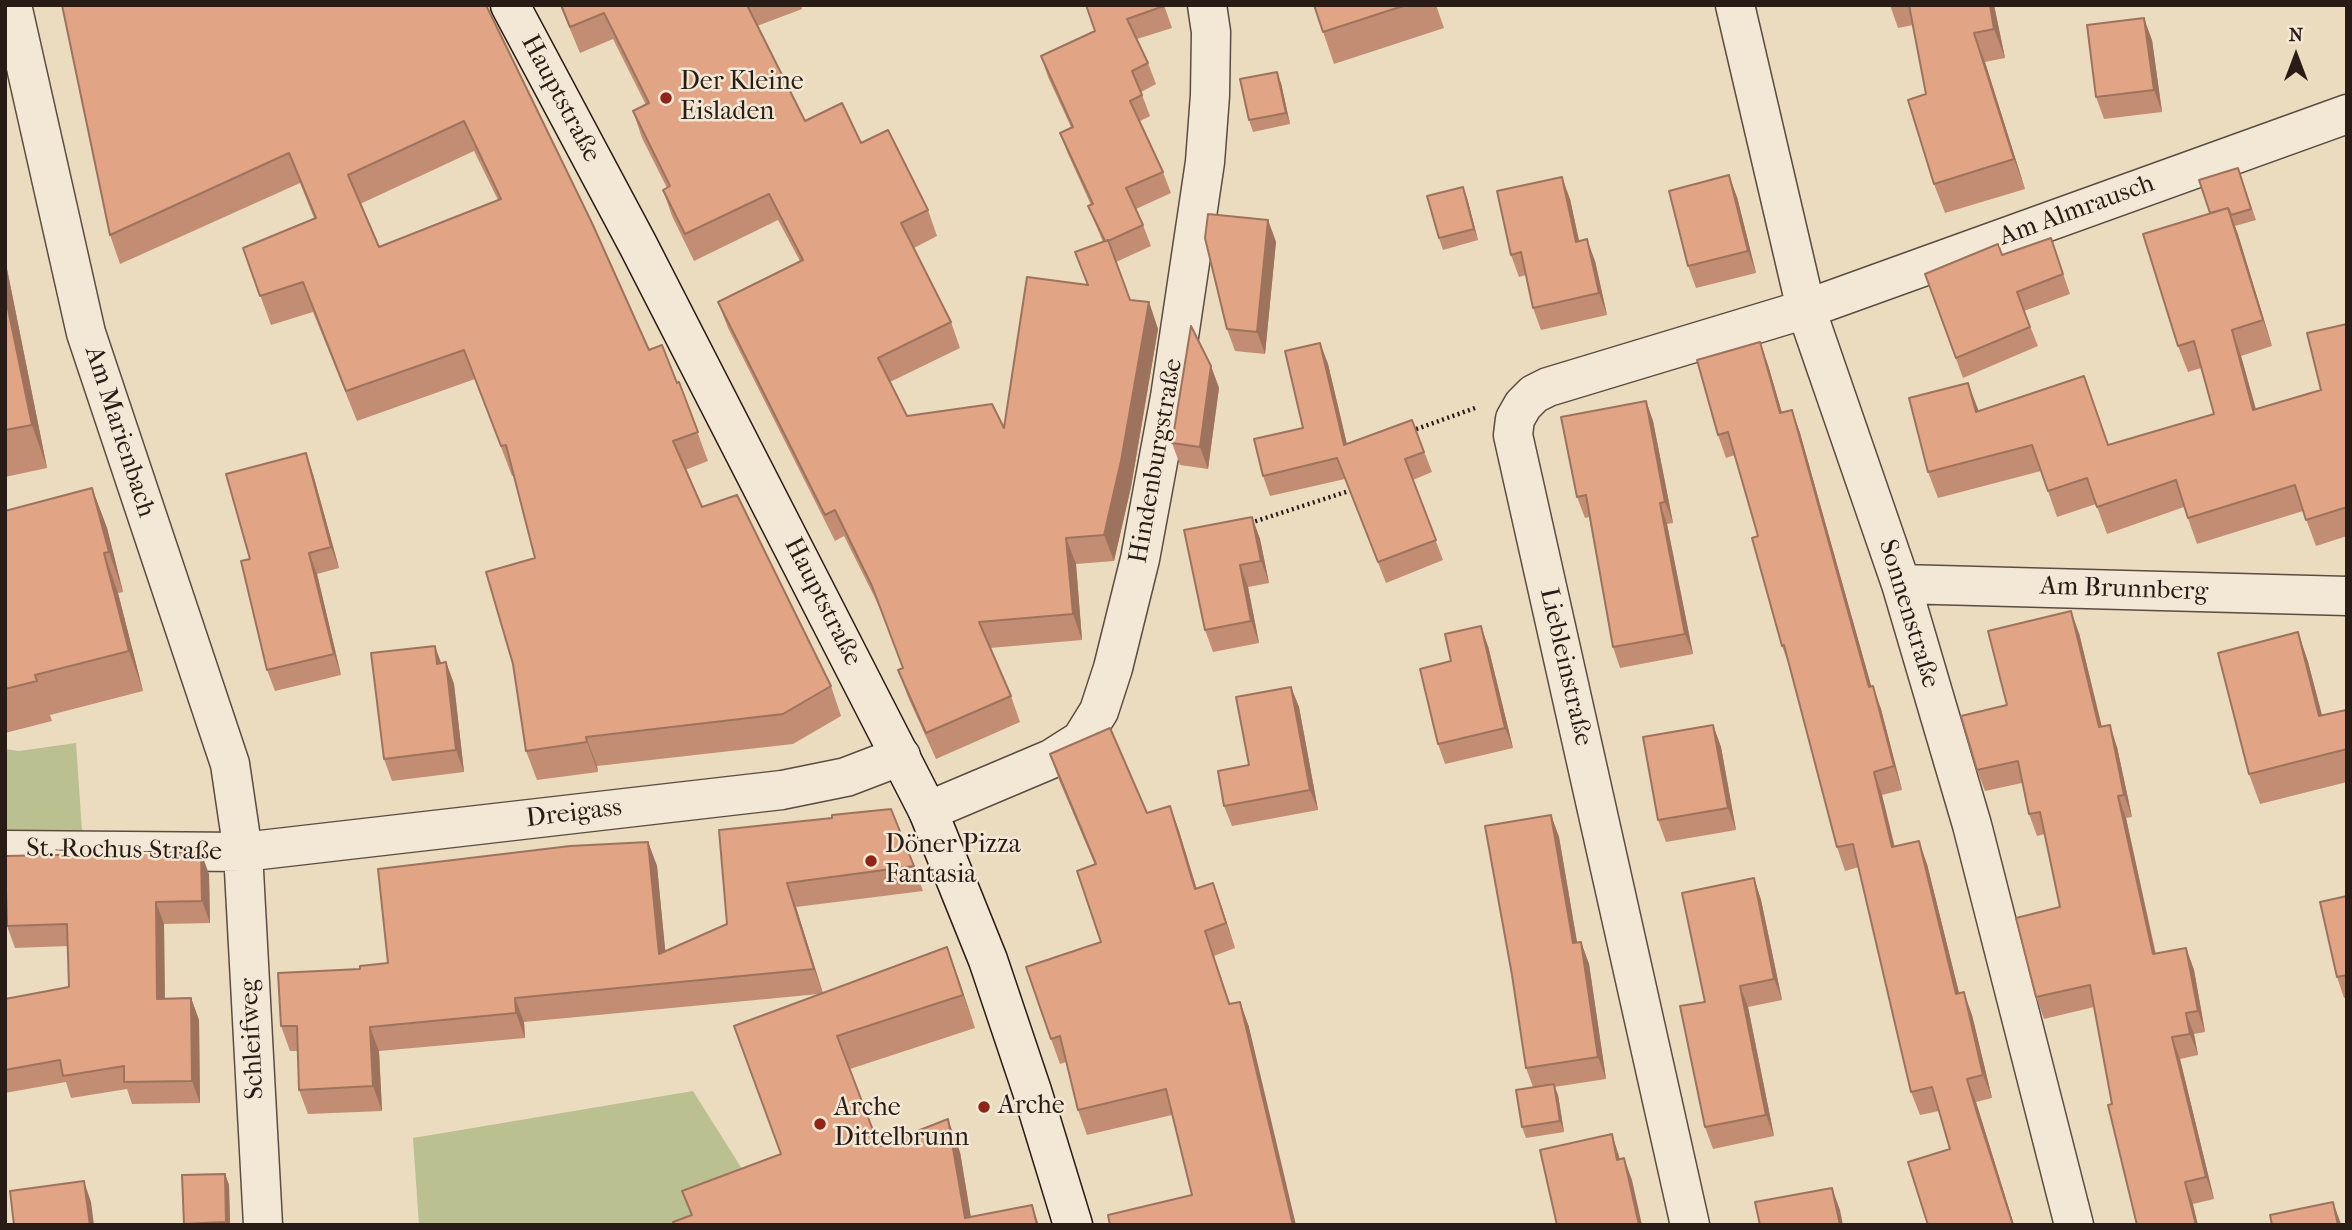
<!DOCTYPE html>
<html>
<head>
<meta charset="utf-8">
<style>
  body { margin:0 }
  #map { position:relative; width:2352px; height:1230px; overflow:hidden; background:#ecdcbf; font-family:"IM FELL French Canon",serif }
  canvas { display:block }
  .frame { position:absolute; inset:0; border:7px solid #291c17; pointer-events:none }
  .north { position:absolute; left:2261px; top:21px; width:70px; height:70px; -webkit-text-stroke:5px #f3e8d5; paint-order:stroke; rotate:0deg; font-size:19px; font-weight:700; line-height:28px; text-align:center; color:#291c17 }
  .north::after { content:''; display:block; margin:auto; width:24px; height:32px; background:#291c17; clip-path:polygon(50% 0,100% 100%,50% 72%,0 100%) }
</style>
</head>
<body>
<div id="map">
<canvas width="2352" height="1230"></canvas>
<div class="frame"></div>
<div class="north">N</div>
</div>
<script>
const g = document.querySelector('canvas').getContext('2d');
g.lineJoin = 'round';
function fillPath(path, color) { g.fillStyle = color; g.fill(path, 'evenodd'); }
const shape = rows => new Path2D(rows.map(r => 'M' + r).join(''));
function trace(path, color, width, dash) { g.strokeStyle = color; g.lineWidth = width; g.lineCap = dash ? 'butt' : 'round'; g.setLineDash(dash || []); g.stroke(path); }
function drawText(font, color, halo, rows, align = 'center') {
  g.font = font + ' "IM FELL French Canon",serif'; g.lineWidth = 5; g.setLineDash([]); g.textBaseline = 'middle'; g.strokeStyle = halo; g.fillStyle = color; for (const [text, x, y, turn = 0] of rows) {
    g.save(); g.translate(x, y); g.rotate((+turn || 0) * Math.PI / 180); g.textAlign = isNaN(turn) ? turn : align; if (halo) g.strokeText(text, 0, 0); g.fillText(text, 0, 0); g.restore();
  }
}
const green = shape([
  [76,743,82,831,5,830,5,749,19,751],
  [693,1091,754,1188,668,1225,419,1225,413,1138]
]);
const path = shape([
  [1411,431,1475,408],
  [1250,523,1355,489]
]);
const street = shape([
  [12,5,86,333,230,764,243,852,263,1225],
  [1735,5,1806,309,1901,584,1972,825,2074,1225],
  [1901,584,2347,596],
  [928,811,1051,759,1081,740,1099,711,1113,668,1140,559,1170,397,1205,162,1210,95,1211,32,1207,5],
  [5,850,243,852,782,790,846,777,901,756],
  [1690,1225,1513,435,1515,419,1523,405,1534,394,1548,387,1806,309,2347,114]
]);
const secondary = shape([
  [510,5,638,245,928,811,988,960,1032,1091,1073,1225]
]);
const wall = shape([
  [486,5,649,350,677,383,679,382,708,461,685,470,702,507,831,686,841,716,793,744,597,766,598,772,537,780,526,751,535,558,514,475,512,476,475,379,357,421,313,312,271,325,243,248,314,218,300,183,120,264,110,235],
  [474,151,498,200,379,247,360,204],
  [560,5,801,5,802,9,757,26,805,121,861,143,928,210,937,236,914,248,951,322,960,348,890,382,907,416,1004,428,1088,285,1103,242,1088,206,1091,205,1068,154,1060,133,1071,127,1048,77,1041,56,1095,31,1164,5,1172,28,1137,39,1148,63,1156,84,1141,92,1150,116,1140,121,1163,172,1171,193,1136,209,1143,225,1151,246,1116,262,1130,300,1149,302,1158,329,1131,487,1114,561,1076,564,1082,640,990,648,1011,696,1020,722,936,759,908,697,898,670,903,668,882,612,844,536,835,541,728,328,718,302,800,261,778,220,694,261,672,216,663,190,667,188,642,138,633,111,646,105,613,39,580,53],
  [1314,5,1436,5,1444,28,1334,64],
  [1890,5,1994,5,2005,58,1985,62,2025,189,1945,213,1934,184,1926,94,1913,25,1898,28],
  [2152,40,2162,112,2104,119,2096,97],
  [1281,83,1290,124,1253,132,1249,120],
  [2242,179,2256,220,2235,226,2272,346,2241,356,2256,409,2321,390,2347,324,2347,536,2316,546,2303,511,2197,544,2184,507,2107,534,2096,504,2057,517,2041,471,1938,498,1928,472,1978,411,2093,402,2108,445,2214,414,2201,368,2188,372,2178,346,2210,213],
  [1737,197,1756,273,1696,288,1688,266],
  [1467,198,1478,240,1443,250,1439,238],
  [1570,199,1579,241,1595,261,1607,315,1541,330,1533,308,1526,275,1519,277,1511,255],
  [1268,220,1276,242,1265,354,1235,351,1227,329],
  [2051,238,2070,294,2024,311,2038,346,1963,378,1925,274,2002,255],
  [5,259,47,468,5,477],
  [1760,342,1768,365,1782,413,1792,410,1800,433,1871,686,1881,709,1902,790,1882,795,1895,847,1927,864,1959,993,1972,1015,1992,1098,1976,1102,2014,1225,1928,1225,1950,1149,1939,1111,1920,1115,1911,1092,1859,867,1845,871,1837,847,1789,665,1782,646,1758,536,1735,455,1726,458,1718,435],
  [1320,343,1328,364,1347,444,1412,420,1432,472,1413,480,1443,560,1386,583,1345,479,1270,496,1263,476,1303,428],
  [1211,366,1219,388,1208,469,1180,465,1172,443],
  [1646,401,1653,421,1673,523,1667,524,1693,654,1620,668,1613,647,1589,517,1585,518,1577,497],
  [313,474,339,568,317,574,341,675,275,691,267,670],
  [92,488,107,528,123,592,118,593,143,691,50,715,52,721,5,733,5,511],
  [1252,517,1260,539,1269,583,1248,587,1259,643,1213,652,1205,630],
  [2298,632,2308,662,2322,715,2347,712,2347,782,2260,804,2249,774],
  [2079,633,2102,727,2117,747,2132,817,2126,818,2156,954,2186,948,2194,970,2205,1032,2194,1034,2198,1055,2180,1059,2214,1199,2193,1204,2112,1104,2094,1007,2044,1019,2036,997,2060,907,2045,834,2037,836,2029,814,2022,783,1985,791,1977,770,2007,705],
  [1488,646,1513,748,1445,764,1438,744,1451,661],
  [446,662,454,684,464,772,392,781,384,759,441,663],
  [1291,687,1299,707,1318,810,1232,826,1224,806,1249,765],
  [1713,725,1721,747,1736,830,1666,842,1658,820],
  [1050,754,1147,813,1170,806,1179,831,1197,889,1222,908,1235,948,1214,956,1230,1003,1240,1002,1249,1027,1192,1195,1172,1115,1087,1135,1078,1110,1066,1062,1060,1064,1051,1039,1101,942,1095,865,1059,780],
  [1551,815,1559,837,1577,943,1581,942,1589,964,1606,1079,1554,1087,1558,1095,1564,1132,1526,1138,1522,1127,1533,1087,1526,1068],
  [719,830,914,866,923,891,796,907,823,993,947,947,975,1028,850,1069,879,1146,960,1152,971,1217,1032,1205,1039,1225,674,1225,691,1215,781,1154,819,994,524,1022,525,1038,379,1051,382,1111,308,1114,299,1090,298,1051,290,1051,281,1026,388,963,648,842,657,866,665,951,727,924],
  [209,874,210,923,164,924,165,999,191,998,199,1020,200,1103,132,1104,127,1089,71,1098,66,1082,5,1093,5,999,69,987,68,946,15,948,7,926],
  [1754,878,1761,900,1782,1000,1748,1007,1774,1136,1713,1149,1705,1127,1705,1002],
  [2347,896,2347,997,2344,998,2337,977],
  [225,1174,229,1185,230,1225,184,1225,182,1175]
]);
const shadedWall = shape([
  [1990,5,1994,5,2005,58,1994,29],
  [2144,18,2152,40,2162,112,2154,90],
  [1974,33,1985,62,2025,189,2014,159],
  [1277,72,1281,83,1290,124,1286,113],
  [1729,175,1737,197,1756,273,1748,251],
  [1562,177,1570,199,1584,264,1576,242],
  [1463,187,1467,198,1478,240,1474,229],
  [2228,208,2238,234,2272,346,2263,320],
  [1268,220,1276,242,1265,354,1257,332],
  [1587,239,1595,261,1607,315,1599,293],
  [5,259,47,468,32,425,5,294],
  [1149,302,1158,329,1131,487,1114,561,1104,535],
  [2232,330,2241,356,2263,436,2253,410],
  [1760,342,1768,365,1789,437,1780,413],
  [1320,343,1328,364,1352,466,1344,445],
  [1211,366,1219,388,1208,469,1200,447],
  [1968,383,1978,409,1985,438,1976,412],
  [1646,401,1653,421,1673,523,1665,502],
  [1792,410,1800,433,1878,710,1869,687],
  [306,453,313,474,339,568,331,547],
  [92,488,107,528,123,592,109,552],
  [1660,503,1667,524,1693,654,1685,634],
  [1252,517,1260,539,1269,583,1261,561],
  [1066,538,1076,564,1082,640,1073,614],
  [104,553,118,593,143,691,129,651],
  [309,553,317,574,341,675,334,654],
  [1240,565,1248,587,1259,643,1251,621],
  [2071,611,2079,633,2107,749,2099,727],
  [1481,626,1488,646,1513,748,1505,728],
  [2298,632,2308,662,2330,746,2319,716],
  [435,646,443,668,437,664],
  [446,662,454,684,464,772,456,750],
  [1873,686,1881,709,1902,790,1894,766],
  [1291,687,1299,707,1318,810,1310,790],
  [1713,725,1721,747,1736,830,1728,808],
  [2110,725,2117,747,2132,817,2124,795],
  [586,737,597,766,598,772,587,742],
  [1874,772,1882,795,1900,871,1892,847],
  [2118,796,2126,818,2160,976,2153,954],
  [1170,806,1179,831,1204,914,1195,889],
  [1551,815,1559,837,1581,965,1573,943],
  [1919,841,1927,864,1965,1017,1956,994],
  [648,842,657,866,668,978,659,954],
  [201,852,209,874,210,923,202,901],
  [1754,878,1761,900,1782,1000,1774,979],
  [787,883,796,907,823,994,814,969],
  [1213,883,1222,908,1235,948,1226,923],
  [156,902,164,924,165,1021,157,999],
  [1581,942,1589,964,1606,1079,1598,1057],
  [947,947,959,980,975,1028,963,995],
  [2186,948,2194,970,2205,1032,2198,1011],
  [1740,986,1748,1007,1774,1136,1766,1115],
  [1964,992,1972,1015,1992,1098,1983,1075],
  [191,998,199,1020,200,1103,192,1081],
  [515,998,524,1022,525,1038,516,1013],
  [1240,1002,1249,1027,1296,1225,1293,1225],
  [2186,1013,2194,1034,2198,1055,2190,1034],
  [370,1027,379,1051,382,1111,373,1086],
  [2172,1037,2180,1059,2214,1199,2206,1177],
  [1967,1079,1976,1102,2014,1225,2013,1225,1977,1113],
  [1554,1084,1558,1095,1564,1132,1560,1121],
  [948,1119,960,1152,972,1225,965,1218],
  [1612,1134,1619,1156,1625,1181,1617,1160],
  [1624,1158,1632,1180,1642,1225,1639,1225],
  [225,1174,229,1185,230,1225,228,1225,226,1222],
  [84,1181,91,1202,94,1225,90,1225],
  [2185,1182,2193,1204,2198,1225,2196,1225],
  [1832,1188,1840,1210,1843,1225,1840,1225],
  [2333,1202,2341,1224,2341,1225,2338,1225]
]);
const building = shape([
  [62,5,486,5,592,223,649,350,662,345,677,383,679,382,698,432,673,441,702,507,737,495,831,686,783,714,586,737,587,742,526,751,513,664,486,572,535,558,506,445,501,446,464,350,346,391,303,282,260,296,243,248,316,218,289,153,110,235,62,5],
  [464,121,501,199,379,247,348,175,464,121],
  [561,5,747,5,805,121,842,103,861,143,888,130,928,210,901,223,951,322,878,358,907,416,992,404,1004,428,1027,277,1088,285,1075,252,1108,240,1130,300,1149,302,1121,461,1104,535,1066,538,1073,614,979,622,1011,696,926,733,898,670,903,668,872,586,835,510,825,515,718,302,803,260,769,194,685,234,663,190,670,186,633,111,649,103,604,13,570,27,561,5],
  [1086,5,1163,5,1164,6,1127,19,1148,63,1132,71,1142,95,1130,101,1163,172,1126,188,1143,225,1108,241,1105,241,1088,206,1093,204,1060,133,1073,127,1041,56,1095,31,1086,5],
  [1314,5,1406,5,1323,32,1314,5],
  [1909,5,1990,5,1994,29,1974,33,2014,159,1934,184,1908,100,1926,94,1909,5],
  [2144,18,2154,90,2096,97,2087,25,2144,18],
  [1277,72,1286,113,1249,120,1240,79,1277,72],
  [2238,168,2251,209,2231,215,2228,208,2210,213,2199,180,2238,168],
  [1729,175,1748,251,1688,266,1669,191,1729,175],
  [1562,177,1576,242,1587,239,1599,293,1533,308,1521,252,1511,255,1497,191,1562,177],
  [1463,187,1474,229,1439,238,1427,196,1463,187],
  [2228,208,2263,320,2232,330,2253,410,2321,390,2307,333,2347,324,2347,507,2306,520,2295,485,2188,518,2176,480,2097,507,2087,478,2048,491,2032,445,1928,472,1909,398,1968,383,1976,412,2084,376,2108,445,2214,414,2194,341,2178,346,2143,234,2228,208],
  [1208,214,1268,220,1257,332,1227,329,1205,238,1208,214],
  [2051,238,2063,274,2017,292,2030,327,1956,358,1925,274,1998,244,2002,255,2051,238],
  [5,294,32,425,5,430,5,294],
  [1191,326,1211,366,1200,447,1172,443,1191,326],
  [1760,342,1780,413,1792,410,1869,687,1873,686,1894,766,1874,772,1892,847,1919,841,1956,994,1964,992,1983,1075,1967,1079,1977,1113,2013,1225,1928,1225,1908,1162,1950,1149,1932,1087,1911,1092,1853,844,1837,847,1784,645,1782,646,1752,538,1758,536,1728,432,1718,435,1697,360,1760,342],
  [1320,343,1344,445,1412,420,1424,452,1405,459,1436,540,1378,562,1337,458,1263,476,1254,439,1303,428,1285,351,1320,343],
  [1646,401,1665,502,1660,503,1685,634,1613,647,1586,495,1577,497,1561,417,1646,401],
  [306,453,331,547,309,553,334,654,267,670,241,561,250,559,226,474,306,453],
  [92,488,109,552,104,553,129,651,35,675,37,681,5,689,5,511,92,488],
  [1252,517,1261,561,1240,565,1251,621,1205,630,1184,530,1252,517],
  [2071,611,2099,727,2110,725,2124,795,2118,796,2153,954,2186,948,2198,1011,2186,1013,2190,1034,2172,1037,2206,1177,2185,1182,2196,1225,2137,1225,2108,1105,2112,1104,2090,985,2036,997,2016,918,2060,907,2040,812,2029,814,2018,761,1977,770,1961,716,2007,705,1988,631,2071,611],
  [1481,626,1505,728,1438,744,1420,669,1451,661,1445,634,1481,626],
  [2298,632,2319,716,2346,710,2347,749,2249,774,2218,653,2298,632],
  [435,646,437,664,446,662,456,750,384,759,371,653,435,646],
  [1291,687,1310,790,1224,806,1218,771,1249,765,1236,697,1291,687],
  [1713,725,1728,808,1658,820,1643,737,1713,725],
  [1110,728,1147,813,1170,806,1195,889,1213,883,1226,923,1205,931,1229,1004,1240,1002,1293,1225,1110,1225,1108,1215,1192,1195,1166,1089,1078,1110,1060,1036,1051,1039,1026,967,1101,942,1077,871,1096,864,1050,754,1110,728],
  [891,809,914,866,787,883,814,969,515,998,516,1013,370,1027,373,1086,299,1090,297,1026,281,1026,278,973,360,969,360,966,388,963,378,869,570,846,648,842,659,954,727,924,719,830,832,818,832,815,891,809],
  [1551,815,1573,943,1581,942,1598,1057,1526,1068,1512,975,1485,826,1551,815],
  [201,852,202,901,156,902,157,999,191,998,192,1081,124,1082,124,1066,63,1076,60,1060,5,1070,5,999,69,987,67,924,7,926,5,856,201,852],
  [1754,878,1774,979,1740,986,1766,1115,1705,1127,1680,1006,1705,1002,1682,893,1754,878],
  [2347,896,2347,975,2337,977,2320,902,2347,896],
  [947,947,963,995,837,1036,879,1146,948,1119,965,1218,1032,1205,1037,1225,674,1225,673,1222,692,1215,682,1191,781,1154,734,1026,947,947],
  [1554,1084,1560,1121,1522,1127,1516,1090,1554,1084],
  [1612,1134,1617,1160,1624,1158,1639,1225,1557,1225,1540,1150,1612,1134],
  [225,1174,226,1222,184,1224,182,1175,225,1174],
  [84,1181,90,1225,14,1225,10,1191,84,1181],
  [1832,1188,1840,1225,1760,1225,1755,1202,1832,1188],
  [2333,1202,2338,1225,2272,1225,2270,1215,2333,1202]
]);
const markers = [
  [666,98,7,"#8f2418"],
  [871,861,7,"#8f2418"],
  [984,1107,7,"#8f2418"],
  [820,1124,7,"#8f2418"]
];
const poiNames = [
  ["Der Kleine",680,83],
  ["Eisladen",680,113],
  ["Döner Pizza",885,846],
  ["Fantasia",885,876],
  ["Arche",998,1107],
  ["Arche",834,1109],
  ["Dittelbrunn",834,1139]
];
const streetNames = [
  ["Hauptstraße",560,99,62],
  ["Am Almrausch",2077,211,-20],
  ["Am Marienbach",119,432,72],
  ["Hindenburgstraße",1157,461,-80],
  ["Am Brunnberg",2124,590,2],
  ["Hauptstraße",822,602,63],
  ["Sonnenstraße",1908,614,73],
  ["Liebleinstraße",1565,667,77],
  ["Dreigass",574,814,-7],
  ["St.-Rochus-Straße",124,851,1],
  ["Schleifweg",253,1039,-93]
];
fillPath(green, '#bac090');
trace(street, '#5a4c41', 41);
trace(secondary, '#291c17', 41);
trace(path, '#291c17', 4.5, [2, 3.5]);
trace(street, '#f3e8d5', 38);
trace(secondary, '#f3e8d5', 38);
fillPath(wall, '#c28d72');
fillPath(shadedWall, '#9e735d');
fillPath(building, '#e1a485');
trace(building, '#9e735d', 2);
for (const [x, y, r, color] of markers) { const dot = new Path2D(); dot.arc(x, y, r, 0, 2 * Math.PI); g.fillStyle = color; g.fill(dot); trace(dot, '#f3e8d5', 2.5); }
drawText('26px', '#291c17', '#f3e8d5', poiNames, 'left');
drawText('26px', '#291c17', '#f3e8d5', streetNames);
</script>
</body>
</html>
